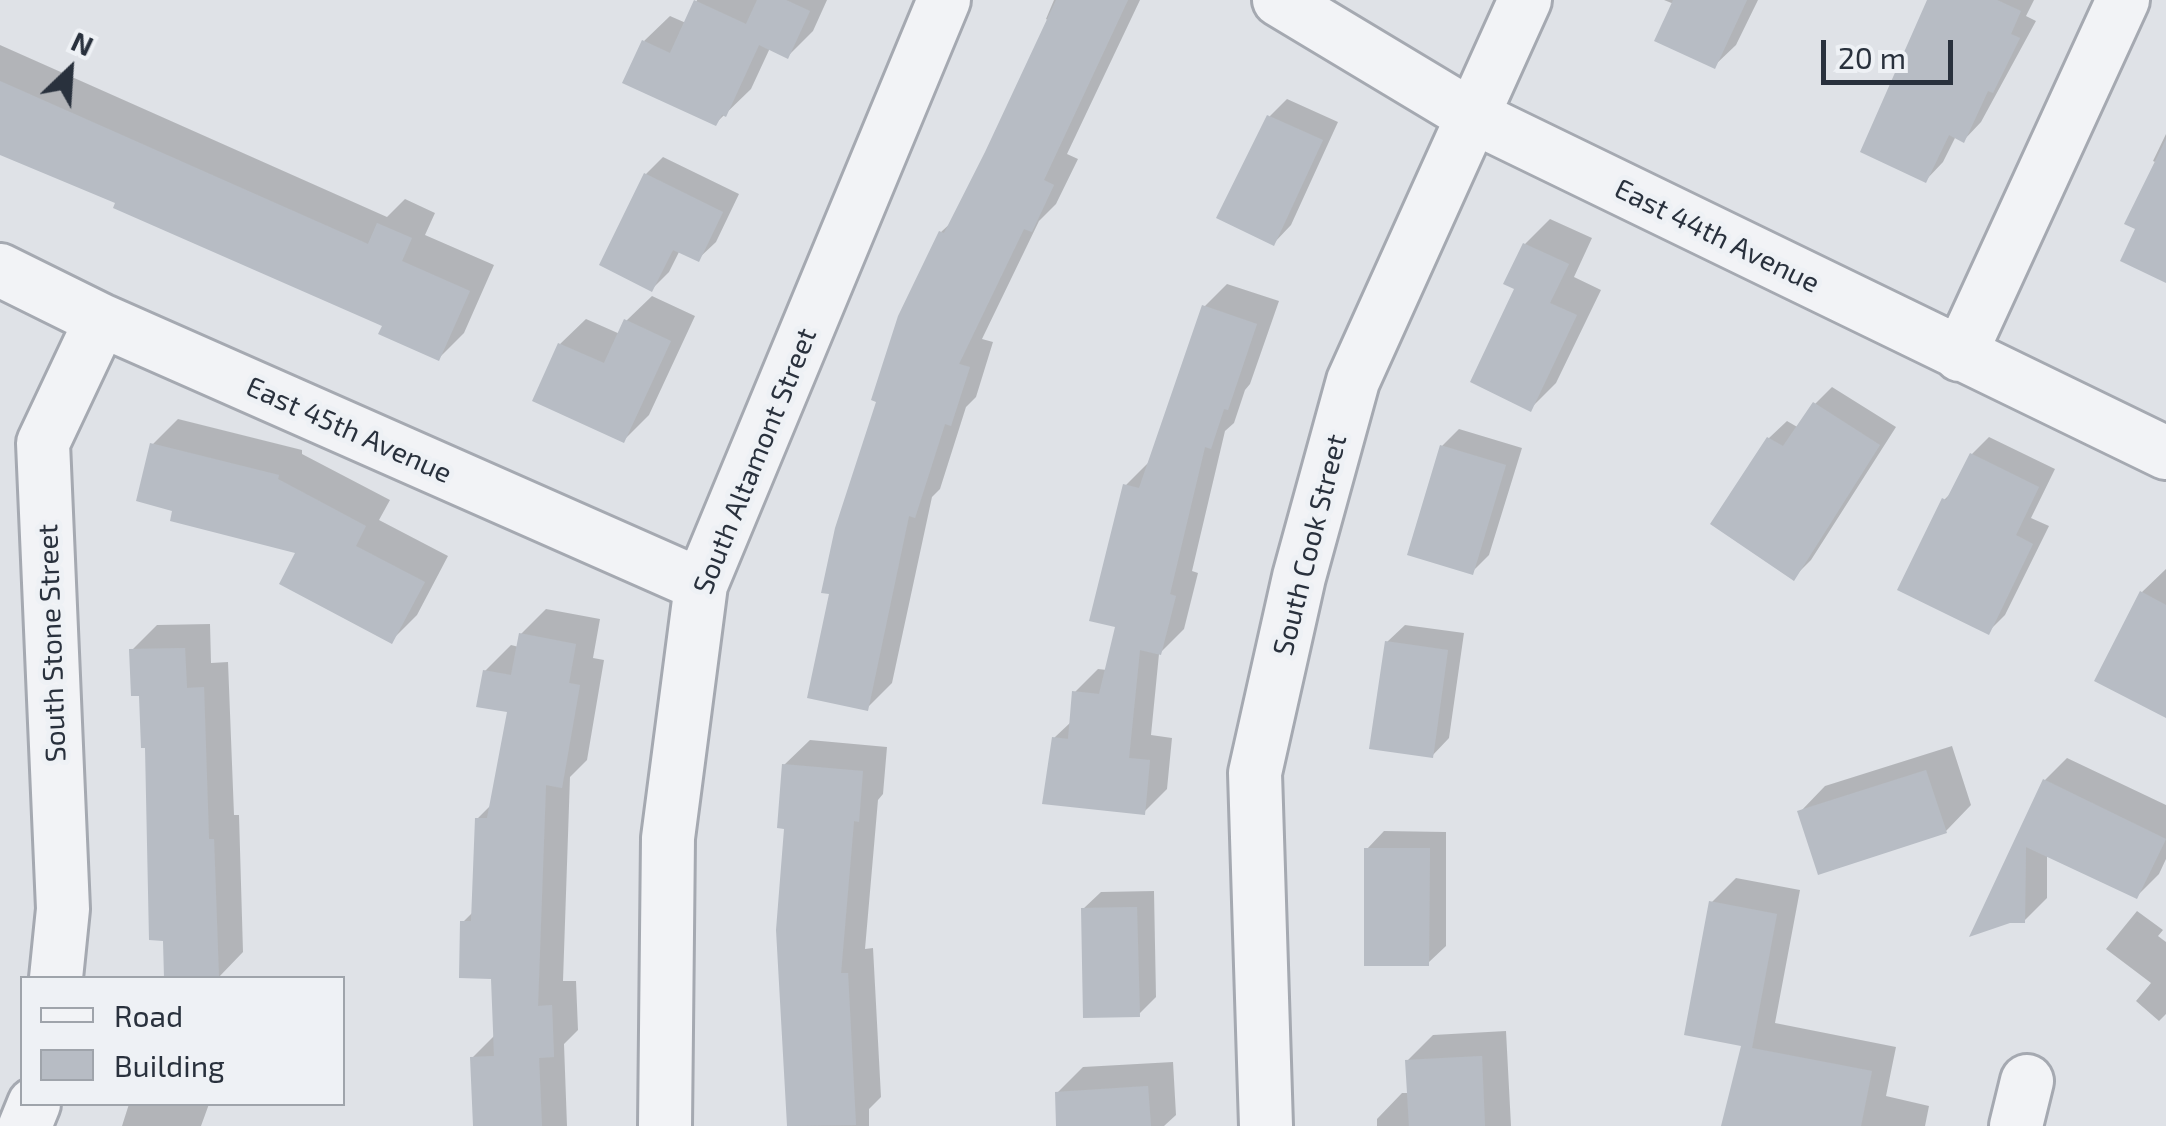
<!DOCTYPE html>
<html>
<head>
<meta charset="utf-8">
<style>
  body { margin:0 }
  #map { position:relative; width:2166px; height:1126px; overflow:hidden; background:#dfe2e7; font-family:"Exo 2",sans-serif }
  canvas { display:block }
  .legend { position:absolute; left:20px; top:976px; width:325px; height:130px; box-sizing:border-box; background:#eef1f5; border:2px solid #9fa4ab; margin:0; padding:12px 18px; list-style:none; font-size:30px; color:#29313d }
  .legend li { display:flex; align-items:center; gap:20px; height:50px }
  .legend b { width:50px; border:2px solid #9fa4ab }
  .north { position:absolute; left:20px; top:20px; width:100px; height:100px; -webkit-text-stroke:8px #eef1f5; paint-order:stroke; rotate:25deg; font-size:28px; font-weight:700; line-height:40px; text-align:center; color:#29313d }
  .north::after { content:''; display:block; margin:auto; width:35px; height:45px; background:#29313d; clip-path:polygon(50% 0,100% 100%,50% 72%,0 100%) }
  .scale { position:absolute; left:1821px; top:40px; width:132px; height:45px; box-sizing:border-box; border:5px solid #29313d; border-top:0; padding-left:12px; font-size:30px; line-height:35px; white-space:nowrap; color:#29313d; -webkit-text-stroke:8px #eef1f5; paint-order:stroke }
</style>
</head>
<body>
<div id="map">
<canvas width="2166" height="1126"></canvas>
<ul class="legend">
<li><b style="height:12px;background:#f2f3f6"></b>Road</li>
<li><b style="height:28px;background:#b7bcc4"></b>Building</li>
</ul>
<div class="north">N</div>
<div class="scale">20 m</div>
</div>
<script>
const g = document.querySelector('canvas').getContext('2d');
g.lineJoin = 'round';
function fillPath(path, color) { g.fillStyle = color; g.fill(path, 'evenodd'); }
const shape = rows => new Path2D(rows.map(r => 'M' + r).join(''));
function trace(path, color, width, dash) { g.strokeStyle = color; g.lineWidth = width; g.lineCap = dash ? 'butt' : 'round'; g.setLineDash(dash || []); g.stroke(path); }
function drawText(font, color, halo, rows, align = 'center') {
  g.font = font + ' "Exo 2",sans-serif'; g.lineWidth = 10; g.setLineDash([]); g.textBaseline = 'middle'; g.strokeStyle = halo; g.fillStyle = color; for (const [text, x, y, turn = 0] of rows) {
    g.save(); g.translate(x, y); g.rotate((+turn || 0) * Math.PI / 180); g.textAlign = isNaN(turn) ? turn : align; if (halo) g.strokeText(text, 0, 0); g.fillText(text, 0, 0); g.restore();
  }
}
const shadow = shape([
  [697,0,827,0,813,31,788,56,770,48,751,89,716,123,644,41,670,16,686,23],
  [1054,0,1140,0,1067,154,1078,159,1056,204,1039,221,982,339,993,342,976,397,966,407,940,489,932,497,892,683,867,708,941,232,953,221,1049,21,1046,19],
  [1664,0,1758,0,1736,45,1714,66,1674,4],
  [1930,0,2034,0,2026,16,2036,21,1981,122,1964,140,1956,136,1943,162,1926,180],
  [0,45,387,217,405,199,435,213,425,235,494,265,464,333,439,358,386,325,118,202,0,152],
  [1287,99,1338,122,1291,225,1274,243,1270,116],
  [2166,134,2166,280,2138,228,2157,163,2153,161],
  [663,157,739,194,716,242,698,259,680,250,669,272,652,289,646,174],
  [1550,219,1592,238,1574,277,1601,290,1556,383,1530,409,1517,288,1525,244],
  [1227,284,1279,301,1250,384,1245,390,1234,423,1225,431,1192,571,1198,573,1184,629,1159,654,1151,735,1172,738,1167,789,1144,812,1054,738,1072,721,1075,692,1098,669,1107,670,1118,626,1126,485,1149,462,1204,307],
  [652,296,695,316,649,415,624,440,535,400,560,344,586,319,620,334,626,321],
  [1832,387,1896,427,1811,560,1793,578,1713,523,1769,438,1787,421,1799,428,1815,404],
  [178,419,302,450,302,454,390,500,379,520,448,556,417,615,392,640,299,551,175,509,153,444],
  [1459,429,1522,448,1489,555,1472,572,1442,446],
  [1989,437,2055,469,2031,518,2049,526,2005,615,1988,632,1944,500,1955,489,1972,454],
  [2166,569,2166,715,2142,592],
  [546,609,600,619,593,658,604,660,587,760,570,777,563,981,576,981,578,1030,564,1044,567,1126,475,1126,472,1058,496,1034,493,977,463,922,474,911,477,819,492,804,509,710,485,671,511,645,519,647,521,634],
  [210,624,211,663,228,662,234,815,239,815,243,952,218,978,167,978,142,693,132,650,157,625],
  [1405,625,1464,633,1449,738,1432,756,1387,642],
  [810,740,887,747,883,794,878,800,865,949,873,948,881,1097,869,1109,869,1126,789,1126,778,930,787,827,784,765],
  [1952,746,1971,805,1946,831,1800,812,1825,786],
  [2067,758,2166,805,2166,859,2159,874,2137,896,2047,854,2047,898,2024,921,2010,921,1974,933,2045,780],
  [1384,831,1446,832,1446,946,1428,963,1367,849],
  [1736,878,1800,890,1775,1023,1896,1047,1886,1096,1929,1106,1925,1126,1724,1126,1744,1044,1712,902],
  [1154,891,1156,997,1139,1014,1083,909,1101,892],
  [2137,911,2163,930,2158,936,2166,942,2166,1014,2159,1021,2136,1001,2151,983,2106,949],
  [1506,1031,1511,1126,1377,1126,1377,1119,1402,1093,1409,1093,1407,1061,1433,1035],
  [1173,1062,1176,1115,1164,1126,1059,1126,1057,1093,1083,1067],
  [129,1104,209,1104,201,1126,122,1126]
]);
const building = shape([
  [694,0,746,24,757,0,786,0,810,11,788,59,759,45,726,117,722,115,716,126,622,83,642,40,670,53],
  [1056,0,1128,0,1044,180,1054,185,1032,232,1024,229,959,364,970,367,951,426,945,424,915,518,909,516,868,711,807,698,829,594,821,593,835,528,876,402,871,400,898,316,939,231,944,233,985,152],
  [1673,0,1747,0,1715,69,1654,41],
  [1927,0,1997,0,2021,11,2011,34,2020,38,1993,93,1988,91,1964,143,1949,135,1926,183,1860,152],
  [0,81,368,244,377,223,412,238,402,261,470,291,439,361,378,334,382,326,113,208,115,203,0,155],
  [1267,115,1323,140,1274,246,1216,218],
  [2166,139,2166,283,2120,261,2135,229,2124,224],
  [644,173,723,212,699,262,673,250,652,292,599,265],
  [1523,243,1569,264,1550,303,1577,315,1531,412,1470,382,1514,289,1503,284],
  [1202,305,1257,324,1228,410,1224,409,1211,449,1205,447,1170,594,1176,596,1161,655,1140,650,1129,758,1150,760,1145,815,1042,804,1052,737,1068,739,1072,691,1099,694,1115,627,1089,621,1123,484,1139,488],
  [624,319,671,341,624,443,532,401,558,343,604,363],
  [1813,402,1880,445,1794,581,1710,524,1767,437,1783,446],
  [150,443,279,475,278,479,366,526,356,546,425,582,392,644,279,584,295,553,170,521,172,511,136,501],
  [1440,445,1506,465,1473,575,1407,555],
  [1970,453,2039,487,2016,535,2033,544,1989,635,1897,590,1942,498,1946,500],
  [2140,591,2166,605,2166,718,2094,681],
  [519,633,576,644,569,683,580,685,562,788,546,785,538,1006,552,1005,554,1057,539,1058,542,1126,473,1126,470,1057,494,1056,491,979,459,978,460,921,471,921,475,818,487,818,507,712,476,707,483,670,511,675],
  [1385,641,1448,650,1433,758,1369,749],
  [185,648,187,688,204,687,209,839,214,839,219,978,164,978,163,941,149,940,145,748,141,748,139,696,131,696,129,649],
  [782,764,863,771,859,822,854,821,841,973,848,973,856,1125,787,1126,776,930,784,829,777,828],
  [1926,770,1947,833,1818,875,1797,811],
  [2043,779,2166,839,2137,899,2026,847,2025,923,2010,923,1969,937],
  [1364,848,1430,848,1429,966,1364,966],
  [1709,901,1777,914,1752,1048,1872,1071,1861,1126,1721,1126,1741,1046,1684,1035],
  [1137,907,1140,1017,1083,1018,1081,908],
  [1482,1056,1485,1126,1409,1126,1405,1060],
  [1148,1086,1151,1126,1056,1126,1055,1092]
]);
const street = shape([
  [1279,0,1472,116,2166,453],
  [0,270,101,320,701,585],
  [1960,355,2123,0],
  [56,978,63,909,43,443,101,320],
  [25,1126,34,1104],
  [665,1126,668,838,701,585,944,0],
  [1266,1126,1255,773,1299,577,1353,381,1525,0],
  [2016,1126,2027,1081]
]);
const streetNames = [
  ["East 44th Avenue",1717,236,26],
  ["East 45th Avenue",349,430,24],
  ["South Altamont Street",755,461,-68],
  ["South Cook Street",1310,545,-76],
  ["South Stone Street",52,643,-92]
];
fillPath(shadow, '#0003');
fillPath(building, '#b7bcc4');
trace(street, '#a5a9b1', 58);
trace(street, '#f2f3f6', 52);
drawText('28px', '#29313d', '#eef1f5', streetNames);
</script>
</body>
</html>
